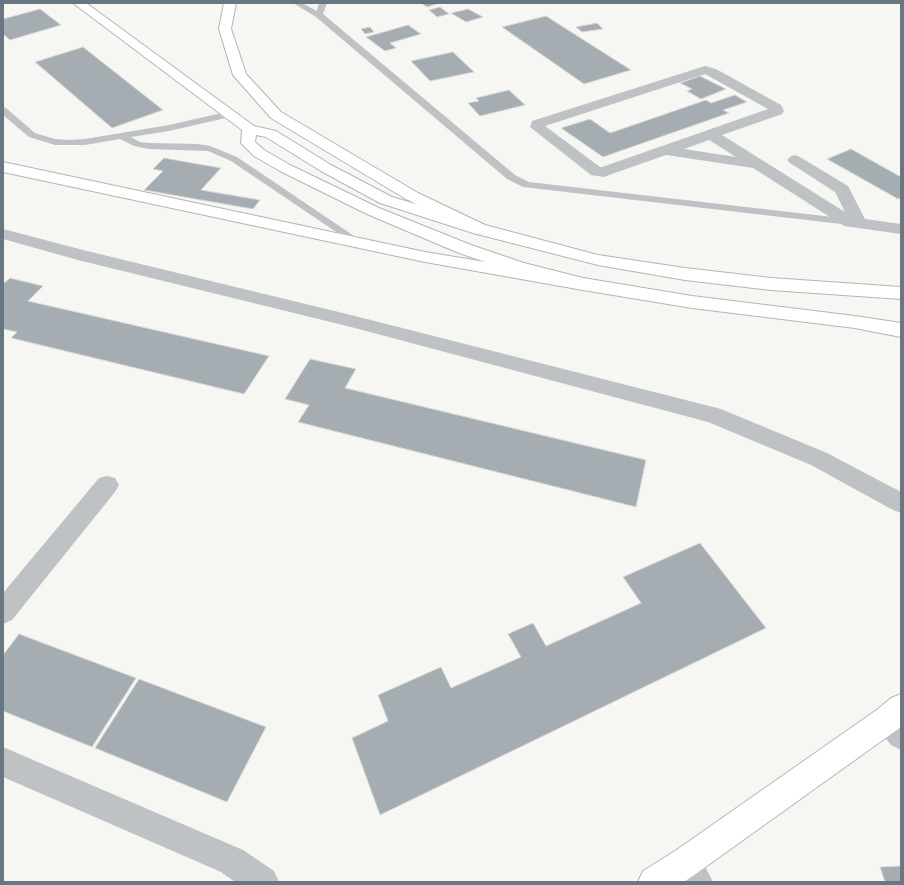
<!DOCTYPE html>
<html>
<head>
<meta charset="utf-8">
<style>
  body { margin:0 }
  #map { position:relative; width:904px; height:885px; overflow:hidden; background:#f6f6f3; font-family:Raleway,sans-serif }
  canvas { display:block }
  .frame { position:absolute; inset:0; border:4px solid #687782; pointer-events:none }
</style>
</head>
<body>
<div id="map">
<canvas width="904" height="885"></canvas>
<div class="frame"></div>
</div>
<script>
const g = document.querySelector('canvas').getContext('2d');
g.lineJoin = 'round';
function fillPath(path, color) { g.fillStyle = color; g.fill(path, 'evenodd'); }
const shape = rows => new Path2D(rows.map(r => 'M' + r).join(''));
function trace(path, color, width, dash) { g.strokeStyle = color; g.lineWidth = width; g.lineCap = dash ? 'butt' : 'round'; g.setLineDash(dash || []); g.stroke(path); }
const building = shape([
  [421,3,440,3,427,7,421,3],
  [440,7,449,14,437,17,429,10,440,7],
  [40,9,61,25,10,40,3,34,3,19,40,9],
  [468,9,483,17,466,22,451,13,468,9],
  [546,16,631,70,584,84,502,27,546,16],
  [597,23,603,29,582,32,576,27,597,23],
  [408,25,421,34,390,43,396,48,385,51,366,37,408,25],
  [370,27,374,32,365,34,361,29,370,27],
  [83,47,163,110,112,128,35,62,83,47],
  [453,52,474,72,430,81,411,61,453,52],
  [700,76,726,89,701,99,687,91,692,89,680,83,700,76],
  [509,90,525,105,480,116,468,103,479,101,476,98,509,90],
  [735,95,747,102,723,110,729,113,603,157,561,128,590,119,610,133,706,100,711,103,735,95],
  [851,149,901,177,901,198,898,199,827,159,851,149],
  [164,158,221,168,201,190,260,200,253,209,144,190,163,171,153,169,164,158],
  [10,278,43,286,28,301,269,356,244,394,11,338,17,332,3,329,3,284,10,278],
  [310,359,356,369,345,388,646,460,636,507,298,422,309,405,285,399,310,359],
  [700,543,766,628,380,815,352,738,388,721,378,695,441,667,451,688,521,657,508,634,533,623,546,646,641,603,623,577,700,543],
  [19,634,136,678,92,747,3,711,3,655,19,634],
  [139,679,266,727,227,802,95,748,139,679],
  [901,866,901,882,885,882,880,867,901,866]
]);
const service = shape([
  [293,3,302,3,317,11,319,3,327,3,323,14,515,175,529,182,850,219,855,222,850,225,523,187,507,179,316,17,293,3],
  [3,107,6,108,35,133,55,139,69,140,85,139,169,125,230,111,233,112,234,114,233,116,230,117,169,131,131,137,140,142,149,143,198,144,210,146,237,157,363,242,362,244,354,244,231,161,208,151,149,149,134,146,120,139,85,145,55,145,29,137,3,115,3,107]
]);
const minor = shape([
  [705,66,716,69,781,105,784,111,782,114,722,135,845,212,835,192,790,163,787,160,790,157,795,155,800,157,848,186,865,219,901,224,901,234,844,226,753,168,666,155,609,175,604,177,591,175,530,127,532,121,705,66],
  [705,74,768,109,602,167,600,167,545,126,705,74],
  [709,140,736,157,684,149,709,140],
  [3,229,87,251,351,315,721,409,827,453,901,492,901,513,893,510,811,465,708,422,351,327,78,260,3,239,3,229],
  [107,476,115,478,119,485,115,492,12,620,3,624,3,593,99,478,107,476],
  [888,705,898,709,901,712,901,750,891,745,878,729,874,719,878,709,888,705],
  [3,747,243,850,274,871,279,882,235,882,221,872,3,777,3,747],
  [686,846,697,851,713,882,679,882,670,862,675,851,686,846]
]);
const primary = shape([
  [73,3,86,3,254,126,276,131,331,165,392,197,485,225,598,255,685,268,771,278,901,287,901,299,771,290,685,280,598,265,473,233,380,203,321,171,266,137,256,135,255,142,264,150,290,165,379,208,471,245,524,263,583,278,692,296,855,316,901,323,901,337,855,328,692,308,583,290,512,271,459,253,367,214,280,171,254,156,241,143,242,130,73,3],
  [901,694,901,727,697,873,684,882,638,882,643,871,675,851,878,709,891,698,901,694]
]);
const trunk = shape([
  [224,3,236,3,231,29,246,74,281,112,418,193,485,225,487,229,485,233,479,234,473,233,406,199,271,118,233,75,219,29,224,3],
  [3,162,425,252,583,278,589,280,592,284,589,288,583,290,425,262,3,172,3,162]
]);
fillPath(building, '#a6adb2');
trace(building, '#d8d8d6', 1);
trace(primary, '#b2b6b9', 2);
trace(trunk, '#b1b5b8', 2);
fillPath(service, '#bec2c5');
fillPath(minor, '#bec2c5');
fillPath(primary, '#fff');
fillPath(trunk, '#fff');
</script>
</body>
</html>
